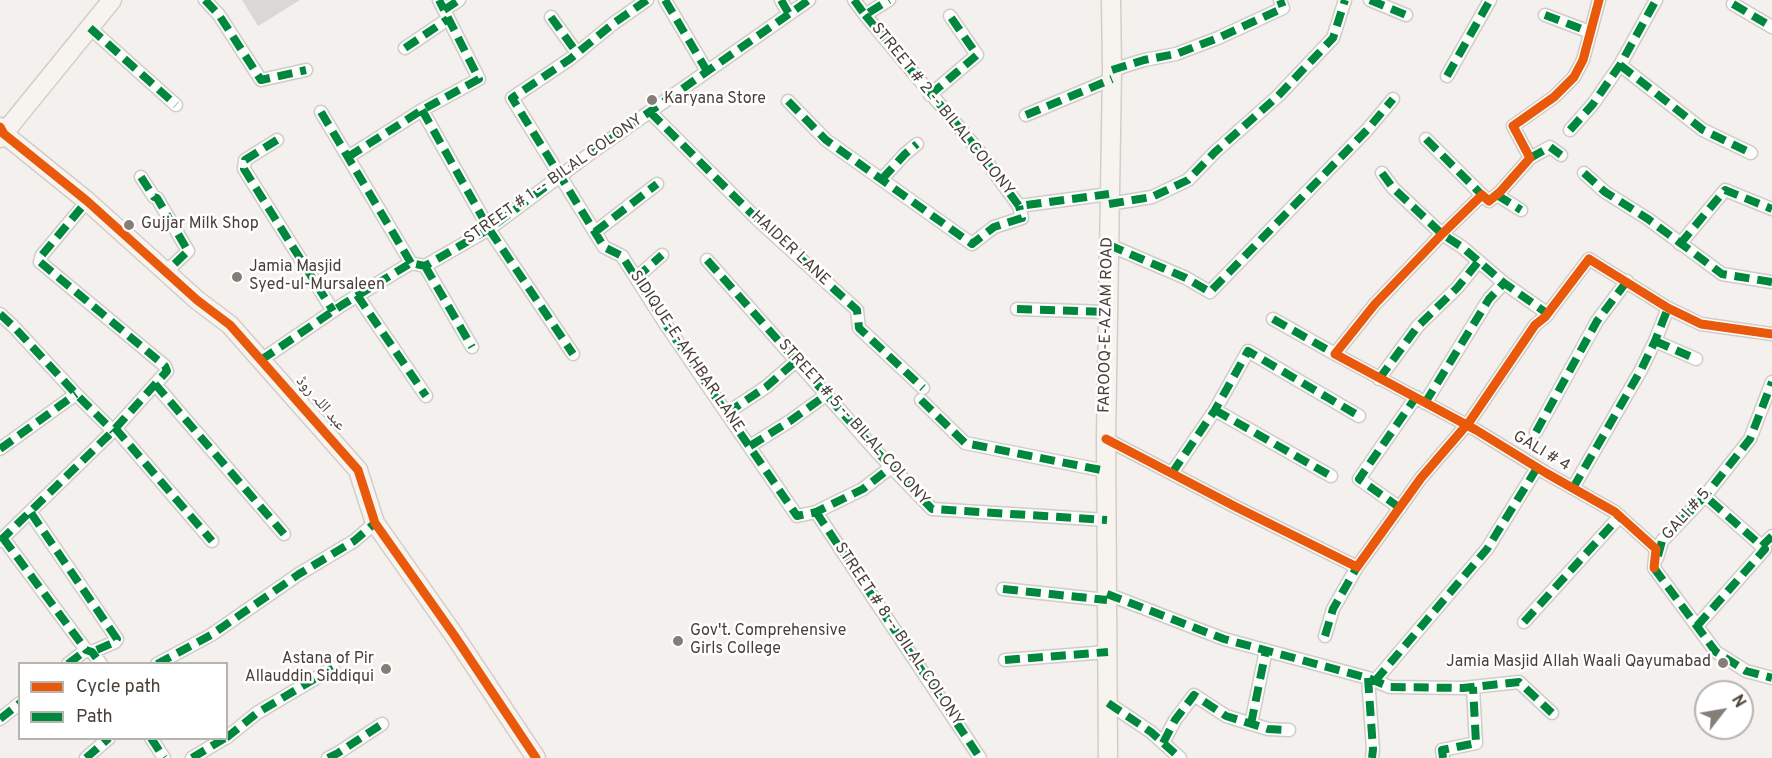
<!DOCTYPE html>
<html>
<head>
<meta charset="utf-8">
<style>
  body { margin:0 }
  #map { position:relative; width:1772px; height:758px; overflow:hidden; background:#f3f0ed; font-family:Overpass,sans-serif }
  canvas { display:block }
  .legend { position:absolute; left:18px; top:662px; width:210px; height:78px; box-sizing:border-box; background:#fff; border:2px solid #b7b3af; margin:0; padding:8px 10px; list-style:none; font-size:18px; color:#4a4038 }
  .legend li { display:flex; align-items:center; gap:12px; height:30px }
  .legend b { width:30px; border:2px solid #b7b3af }
  .north { position:absolute; left:1694px; top:680px; width:60px; height:60px; box-sizing:border-box; background:#fff; border:2px solid #b7b3af; border-radius:50%; rotate:59deg; font-size:16px; font-weight:700; line-height:24px; text-align:center; color:#4a4038 }
  .north::after { content:''; display:block; margin:auto; width:21px; height:27px; background:#857e77; clip-path:polygon(50% 0,100% 100%,50% 72%,0 100%) }
</style>
</head>
<body>
<div id="map">
<canvas width="1772" height="758"></canvas>
<ul class="legend">
<li><b style="height:8px;background:#e8590c"></b>Cycle path</li>
<li><b style="height:8px;background:#00873e"></b>Path</li>
</ul>
<div class="north">N</div>
</div>
<script>
const g = document.querySelector('canvas').getContext('2d');
g.lineJoin = 'round';
function fillPath(path, color) { g.fillStyle = color; g.fill(path, 'evenodd'); }
const shape = rows => new Path2D(rows.map(r => 'M' + r).join(''));
function trace(path, color, width, dash) { g.strokeStyle = color; g.lineWidth = width; g.lineCap = dash ? 'butt' : 'round'; g.setLineDash(dash || []); g.stroke(path); }
function drawText(font, color, halo, rows, align = 'center') {
  g.font = font + ' Overpass,"Noto Naskh Arabic",sans-serif'; g.lineWidth = 5; g.setLineDash([]); g.textBaseline = 'middle'; g.strokeStyle = halo; g.fillStyle = color; for (const [text, x, y, turn = 0] of rows) {
    g.save(); g.translate(x, y); g.rotate((+turn || 0) * Math.PI / 180); g.textAlign = isNaN(turn) ? turn : align; if (halo) g.strokeText(text, 0, 0); g.fillText(text, 0, 0); g.restore();
  }
}
const building = shape([
  [242,0,300,0,258,26]
]);
const street = shape([
  [205,0,219,15,261,80,306,70],
  [647,0,614,23,570,59,512,98,604,247,622,256,666,325,797,516,816,512,863,489,891,467],
  [665,0,707,71],
  [781,0,789,14],
  [854,0,865,15,889,0],
  [1370,0,1406,15],
  [1599,0,1583,60,1574,77,1554,97,1513,126,1530,158,1500,192,1489,201,1482,195,1442,234,1375,304,1335,354,1476,430,1546,473,1615,512,1656,549,1654,568],
  [1733,4,1772,27],
  [444,10,459,0],
  [865,15,978,150,1019,206,1109,194],
  [1545,15,1590,32],
  [551,17,577,53],
  [90,28,176,105],
  [405,48,448,19],
  [1620,65,1703,130,1751,153],
  [1112,70,1144,60,1176,54,1218,38,1283,8,1280,0],
  [1447,76,1490,0],
  [930,95,977,55,950,16],
  [788,101,826,140,972,244,994,227,1022,218,1019,206],
  [422,110,489,229,573,354],
  [321,112,411,263],
  [650,112,758,220,857,310,859,328,923,388],
  [1026,115,1112,79],
  [1570,130,1593,104,1620,65,1656,0],
  [1426,139,1482,195],
  [277,140,245,160,244,169,333,311],
  [348,157,422,110,479,79,439,0],
  [1530,158,1550,147,1561,155],
  [1382,173,1393,188,1442,234,1462,247,1504,283,1548,314],
  [1584,173,1605,192,1648,219,1722,274,1772,282],
  [141,177,154,197,157,198,188,251,166,272],
  [882,179,905,154,917,144],
  [1497,195,1521,210],
  [1109,204,1152,197,1188,180,1215,152,1278,96,1333,38,1345,0],
  [595,232,657,184],
  [1680,244,1725,190,1772,209],
  [1109,245,1186,278,1210,292,1367,130,1393,99],
  [707,260,877,452,932,509,1107,520],
  [425,266,472,347],
  [636,278,662,255],
  [357,295,426,396],
  [1017,309,1108,312],
  [0,314,14,327,76,394,113,431],
  [1273,319,1335,354],
  [1655,341,1696,359],
  [261,360,342,305,411,263,425,266,489,229,595,150,809,0],
  [1379,379,1418,326,1457,288,1478,262],
  [155,384,284,534],
  [921,400,965,443,1106,471],
  [1425,403,1489,299,1504,283],
  [1215,410,1331,476],
  [727,413,766,387,796,361],
  [115,428,212,541],
  [1536,432,1597,321,1627,281],
  [1106,439,1236,507,1357,567,1421,478,1470,421,1535,325,1545,317,1589,259,1668,308,1701,324,1772,334],
  [750,446,790,421,826,395],
  [0,449,76,394],
  [1172,473,1215,410,1248,351,1359,416],
  [1573,488,1641,370,1655,341,1668,308],
  [1400,508,1359,479,1416,397],
  [816,512,980,758],
  [31,513,117,639,115,642,92,652],
  [3,538,86,650,92,652,101,664],
  [0,541,113,431,167,371,165,366,40,262,42,255,87,201],
  [1762,546,1772,536],
  [1657,558,1662,541,1705,496,1750,439,1772,382],
  [1654,568,1716,652,1746,671,1772,678],
  [1003,589,1107,600],
  [1107,594,1224,639,1368,678,1390,687,1463,688,1519,682,1552,713],
  [1524,622,1620,516],
  [1697,626,1765,549,1705,496],
  [1325,636,1333,609,1357,567],
  [1005,660,1108,652],
  [68,664,86,650],
  [157,664,211,635,299,574,354,541,375,523],
  [1368,678,1373,749,1372,758],
  [1375,681,1487,549,1537,468],
  [1108,703,1151,732,1180,758],
  [0,719,20,703],
  [1251,724,1266,650],
  [151,738,164,758],
  [226,738,257,713,333,668],
  [1163,743,1175,720,1194,695,1226,716,1268,729,1289,730],
  [86,758,109,738],
  [192,758,225,738],
  [328,758,338,753,382,724],
  [1443,758,1442,750,1476,743,1473,687]
]);
const secondary = shape([
  [0,127,4,134,87,201,197,300,230,325,358,470,375,523,454,635,536,758],
  [0,138,112,0],
  [1108,758,1106,439,1112,70,1111,0]
]);
const quiet = shape([
  [205,0,219,15,261,80,306,70],
  [647,0,614,23,570,59,512,98,604,247,622,256,666,325,797,516,816,512,863,489,891,467],
  [665,0,707,71],
  [781,0,789,14],
  [854,0,865,15,889,0],
  [1370,0,1406,15],
  [1733,4,1772,27],
  [444,10,459,0],
  [865,15,978,150,1019,206,1109,194],
  [1545,15,1590,32],
  [551,17,577,53],
  [90,28,176,105],
  [405,48,448,19],
  [1620,65,1703,130,1751,153],
  [1112,70,1144,60,1176,54,1218,38,1283,8,1280,0],
  [1447,76,1490,0],
  [930,95,977,55,950,16],
  [788,101,826,140,972,244,994,227,1022,218,1019,206],
  [422,110,489,229,573,354],
  [321,112,411,263],
  [650,112,758,220,857,310,859,328,923,388],
  [1026,115,1112,79],
  [1570,130,1593,104,1620,65,1656,0],
  [1426,139,1482,195],
  [277,140,245,160,244,169,333,311],
  [348,157,422,110,479,79,439,0],
  [1530,158,1550,147,1561,155],
  [1382,173,1393,188,1442,234,1462,247,1504,283,1548,314],
  [1584,173,1605,192,1648,219,1722,274,1772,282],
  [141,177,154,197,157,198,188,251,166,272],
  [882,179,905,154,917,144],
  [1497,195,1521,210],
  [1109,204,1152,197,1188,180,1215,152,1278,96,1333,38,1345,0],
  [595,232,657,184],
  [1680,244,1725,190,1772,209],
  [1109,245,1186,278,1210,292,1367,130,1393,99],
  [707,260,877,452,932,509,1107,520],
  [425,266,472,347],
  [636,278,662,255],
  [357,295,426,396],
  [1017,309,1108,312],
  [0,314,14,327,76,394,113,431],
  [1273,319,1335,354],
  [1655,341,1696,359],
  [261,360,342,305,411,263,425,266,489,229,595,150,809,0],
  [1379,379,1418,326,1457,288,1478,262],
  [155,384,284,534],
  [921,400,965,443,1106,471],
  [1425,403,1489,299,1504,283],
  [1215,410,1331,476],
  [727,413,766,387,796,361],
  [115,428,212,541],
  [1536,432,1597,321,1627,281],
  [750,446,790,421,826,395],
  [0,449,76,394],
  [1172,473,1215,410,1248,351,1359,416],
  [1573,488,1641,370,1655,341,1668,308],
  [1400,508,1359,479,1416,397],
  [816,512,980,758],
  [31,513,117,639,115,642,92,652],
  [3,538,86,650,92,652,101,664],
  [0,541,113,431,167,371,165,366,40,262,42,255,87,201],
  [1762,546,1772,536],
  [1658,556,1662,541,1705,496,1750,439,1772,382],
  [1654,568,1716,652,1746,671,1772,678],
  [1003,589,1107,600],
  [1107,594,1224,639,1368,678,1390,687,1463,688,1519,682,1552,713],
  [1524,622,1620,516],
  [1697,626,1765,549,1705,496],
  [1325,636,1333,609,1357,567],
  [1005,660,1108,652],
  [68,664,86,650],
  [157,664,211,635,299,574,354,541,375,523],
  [1368,678,1373,749,1372,758],
  [1375,681,1487,549,1537,468],
  [1108,703,1151,732,1180,758],
  [0,719,20,703],
  [1251,724,1266,650],
  [151,738,164,758],
  [226,738,257,713,333,668],
  [1163,743,1175,720,1194,695,1226,716,1268,729,1289,730],
  [86,758,109,738],
  [192,758,225,738],
  [328,758,338,753,382,724],
  [1443,758,1442,750,1476,743,1473,687]
]);
const cycleway = shape([
  [1599,0,1583,60,1574,77,1554,97,1513,126,1530,158,1500,192,1489,201,1482,195,1442,234,1375,304,1335,354,1476,430,1546,473,1615,512,1656,549,1654,568],
  [0,127,4,134,87,201,197,300,230,325,358,470,375,523,454,635,536,758],
  [1106,439,1236,507,1357,567,1421,478,1470,421,1535,325,1545,317,1589,259,1668,308,1701,324,1772,334]
]);
const markers = [
  [652,100,6,"#857e77"],
  [129,225,6,"#857e77"],
  [237,277,6,"#857e77"],
  [678,641,6,"#857e77"],
  [1723,663,6,"#857e77"],
  [386,669,6,"#857e77"]
];
const poiNames = [
  ["Karyana Store",664,100],
  ["Gujjar Milk Shop",141,225],
  ["Jamia Masjid",249,268],
  ["Syed-ul-Mursaleen",249,286],
  ["Gov't. Comprehensive",690,632],
  ["Girls College",690,650],
  ["Astana of Pir",374,660,"right"],
  ["Allauddin Siddiqui",374,678,"right"],
  ["Jamia Masjid Allah Waali Qayumabad",1711,663,"right"]
];
const streetNames = [
  ["STREET # 2 -- BILAL COLONY",942,110,51],
  ["STREET # 1 -- BILAL COLONY",554,180,-35],
  ["HAIDER LANE",790,249,43],
  ["FAROOQ-E-AZAM ROAD",1107,325,-89],
  ["SIDIQUE-E-AKHBAR LANE",686,352,56],
  ["عبد اللہ روڈ",320,404,49],
  ["STREET # 5 -- BILAL COLONY",853,423,48],
  ["GALI # 4",1541,452,31],
  ["GALI # 5",1687,515,-48],
  ["STREET # 8 -- BILAL COLONY",898,635,56]
];
fillPath(building, '#dbd7d4');
trace(street, '#d0ccc9', 15);
trace(secondary, '#d4cdc5', 21);
trace(street, '#fdfdfc', 12);
trace(secondary, '#f7f4f0', 18);
trace(quiet, '#00873e', 8, [15, 8]);
trace(cycleway, '#e8590c', 9);
for (const [x, y, r, color] of markers) { const dot = new Path2D(); dot.arc(x, y, r, 0, 2 * Math.PI); g.fillStyle = color; g.fill(dot); trace(dot, '#fff', 2); }
drawText('16px', '#4a4038', '#fff', poiNames, 'left');
drawText('16px', '#4a4038', '#fff', streetNames);
</script>
</body>
</html>
